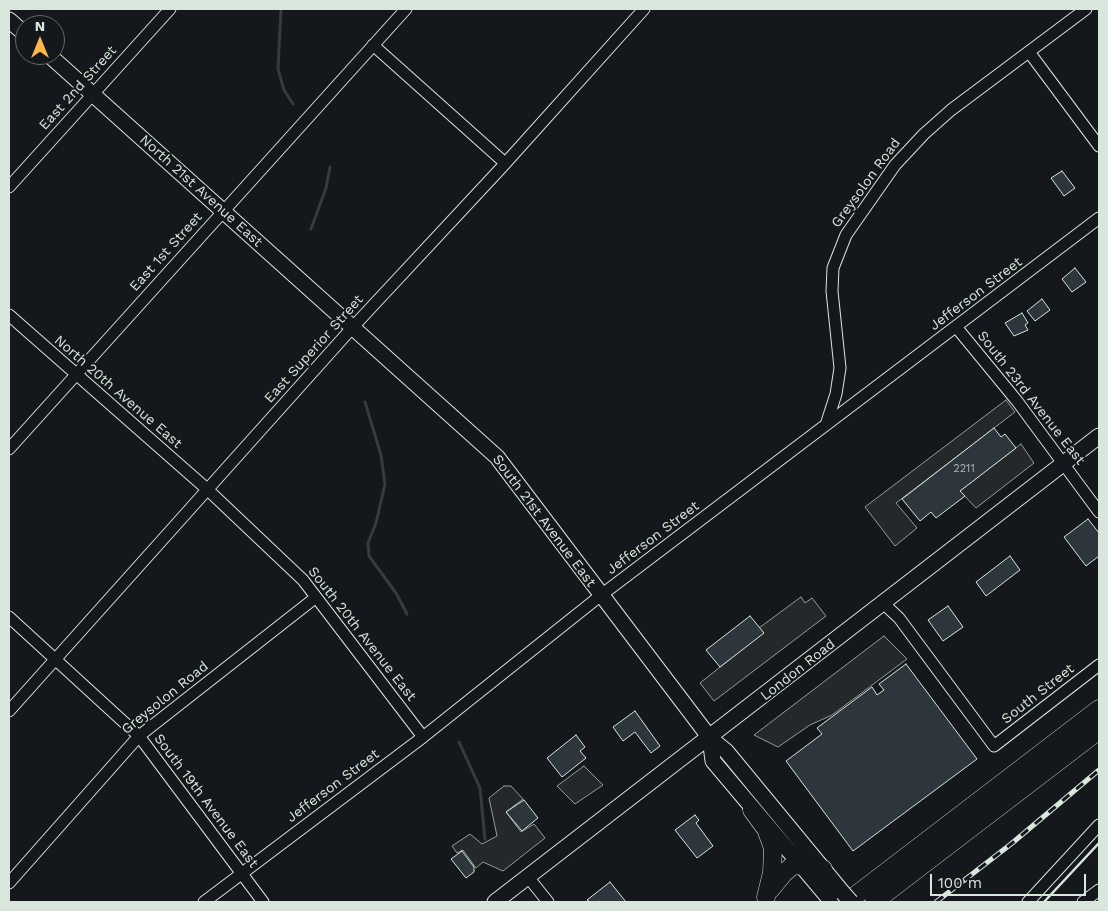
<!DOCTYPE html>
<html>
<head>
<meta charset="utf-8">
<style>
  body { margin:0 }
  #map { position:relative; width:1108px; height:911px; overflow:hidden; background:#14181c; font-family:"Work Sans",sans-serif }
  canvas { display:block }
  .frame { position:absolute; inset:0; border:10px solid #d8e6dc; pointer-events:none }
  .north { position:absolute; left:15px; top:15px; width:50px; height:50px; box-sizing:border-box; background:#14181c; border:1px solid #626a69; border-radius:50%; rotate:0deg; font-size:14px; font-weight:700; line-height:20px; text-align:center; color:#d8e6dc }
  .north::after { content:''; display:block; margin:auto; width:18px; height:22px; background:#ffb74d; clip-path:polygon(50% 0,100% 100%,50% 72%,0 100%) }
  .scale { position:absolute; left:930px; top:874px; width:156px; height:22px; box-sizing:border-box; border:2px solid #d8e6dc; border-top:0; padding-left:6px; font-size:15px; line-height:18px; white-space:nowrap; color:#d8e6dc; -webkit-text-stroke:4px #14181c; paint-order:stroke }
</style>
</head>
<body>
<div id="map">
<canvas width="1108" height="911"></canvas>
<div class="frame"></div>
<div class="north">N</div>
<div class="scale">100 m</div>
</div>
<script>
const g = document.querySelector('canvas').getContext('2d');
g.lineJoin = 'round';
function fillPath(path, color) { g.fillStyle = color; g.fill(path, 'evenodd'); }
const shape = rows => new Path2D(rows.map(r => 'M' + r).join(''));
function trace(path, color, width, dash) { g.strokeStyle = color; g.lineWidth = width; g.lineCap = dash ? 'butt' : 'round'; g.setLineDash(dash || []); g.stroke(path); }
function drawText(font, color, halo, rows, align = 'center') {
  g.font = font + ' "Work Sans",sans-serif'; g.lineWidth = 4; g.setLineDash([]); g.textBaseline = 'middle'; g.strokeStyle = halo; g.fillStyle = color; for (const [text, x, y, turn = 0] of rows) {
    g.save(); g.translate(x, y); g.rotate((+turn || 0) * Math.PI / 180); g.textAlign = isNaN(turn) ? turn : align; if (halo) g.strokeText(text, 0, 0); g.fillText(text, 0, 0); g.restore();
  }
}
const parking = shape([
  [1006,400,1015,412,896,503,917,528,895,546,865,507,1006,400],
  [1021,444,1034,463,976,508,960,491,1021,444],
  [801,597,805,603,812,598,826,616,714,701,700,683,763,633,759,628,801,597],
  [884,636,907,659,832,715,810,725,778,747,754,735,884,636],
  [584,766,603,785,575,804,557,786,584,766],
  [504,786,511,786,523,799,506,812,521,832,534,824,545,838,503,871,483,862,476,868,463,850,457,853,452,846,470,834,482,844,497,836,489,798,504,786]
]);
const stream = shape([
  [281,9,278,69,284,90,293,104],
  [311,229,326,188,330,167],
  [365,402,381,455,385,484,376,523,368,543,369,556,396,593,407,614],
  [459,742,480,788,485,839]
]);
const building = shape([
  [1062,171,1075,188,1064,196,1051,178,1062,171],
  [1075,268,1086,282,1072,292,1062,279,1075,268],
  [1042,299,1050,310,1035,321,1027,311,1042,299],
  [1022,313,1028,323,1025,325,1028,330,1014,336,1005,323,1022,313],
  [994,428,1001,437,1005,434,1016,448,960,491,965,496,936,518,931,512,920,521,902,499,994,428],
  [1088,519,1099,533,1099,556,1086,566,1064,537,1088,519],
  [1010,556,1020,570,986,596,976,582,1010,556],
  [948,606,963,627,943,641,928,620,948,606],
  [750,616,764,633,720,667,706,650,750,616],
  [906,664,977,759,853,851,786,761,822,734,817,728,872,687,877,695,884,690,879,684,906,664],
  [635,711,660,746,651,753,635,732,623,741,613,727,635,711],
  [576,735,585,747,580,751,586,758,562,777,547,758,576,735],
  [524,800,538,818,522,831,506,812,524,800],
  [695,815,699,820,696,823,713,846,697,858,675,830,695,815],
  [462,851,474,867,474,872,466,878,451,859,462,851],
  [610,882,626,902,590,902,587,900,610,882]
]);
const minor = shape([
  [373,45,505,163],
  [1029,52,1099,146],
  [9,187,170,9],
  [9,315,208,490,303,580,423,737],
  [957,328,1017,401,1099,512],
  [826,425,836,394,840,368,832,291,833,268,846,235,895,165,924,134,951,110,1086,9],
  [9,449,406,9],
  [883,603,899,618,994,746,1099,665],
  [9,617,139,736,263,902],
  [9,711,352,328,502,167,644,9],
  [528,877,548,902],
  [9,883,139,736,315,598],
  [204,902,423,737,600,596,1099,218],
  [1028,902,1099,825],
  [1083,902,1099,890]
]);
const major = shape([
  [9,20,25,34],
  [49,55,497,457,710,738,726,751,843,893],
  [710,738,713,761,832,902],
  [495,902,1099,436]
]);
const highway = shape([
  [752,810,766,829,773,848,772,873,766,897],
  [770,890,784,873,792,866,801,865,823,869],
  [847,902,1099,709],
  [874,902,1099,730]
]);
const rail = shape([
  [936,902,1011,844,1099,770]
]);
const majorBridge = shape([
  [843,893,851,902]
]);
const wall = shape([
  [1044,902,1099,843]
]);
const numberNames = [
  ["2211",964,469]
];
const streetNames = [
  ["East 2nd Street",78,88,-48],
  ["Greysolon Road",866,183,-54],
  ["North 21st Avenue East",201,191,42],
  ["East 1st Street",166,252,-48],
  ["Jefferson Street",976,294,-37],
  ["East Superior Street",314,349,-48],
  ["North 20th Avenue East",118,392,41],
  ["South 23rd Avenue East",1031,398,52],
  ["South 21st Avenue East",544,521,53],
  ["Jefferson Street",653,538,-37],
  ["South 20th Avenue East",362,634,52],
  ["London Road",798,670,-38],
  ["South Street",1038,694,-38],
  ["Greysolon Road",165,698,-39],
  ["Jefferson Street",333,786,-37],
  ["South 19th Avenue East",206,801,53]
];
fillPath(parking, '#24282b');
trace(parking, '#939e99', 1);
trace(stream, '#363b3e', 3);
fillPath(building, '#2c363c');
trace(building, '#d8e6dc', 1);
trace(minor, '#d8e6dc', 13);
trace(major, '#d8e6dc', 17);
trace(highway, '#d8e6dc', 19);
trace(minor, '#14181c', 11);
trace(major, '#14181c', 15);
trace(highway, '#14181c', 18);
trace(rail, '#d8e6dc', 5);
trace(rail, '#14181c', 3, [9]);
trace(majorBridge, '#d8e6dc', 17, []);
trace(majorBridge, '#14181c', 15);
trace(wall, '#d8e6dc', 2.5);
drawText('11px', '#adbab4', null, numberNames);
drawText('14px', '#d8e6dc', '#14181c', streetNames);
</script>
</body>
</html>
